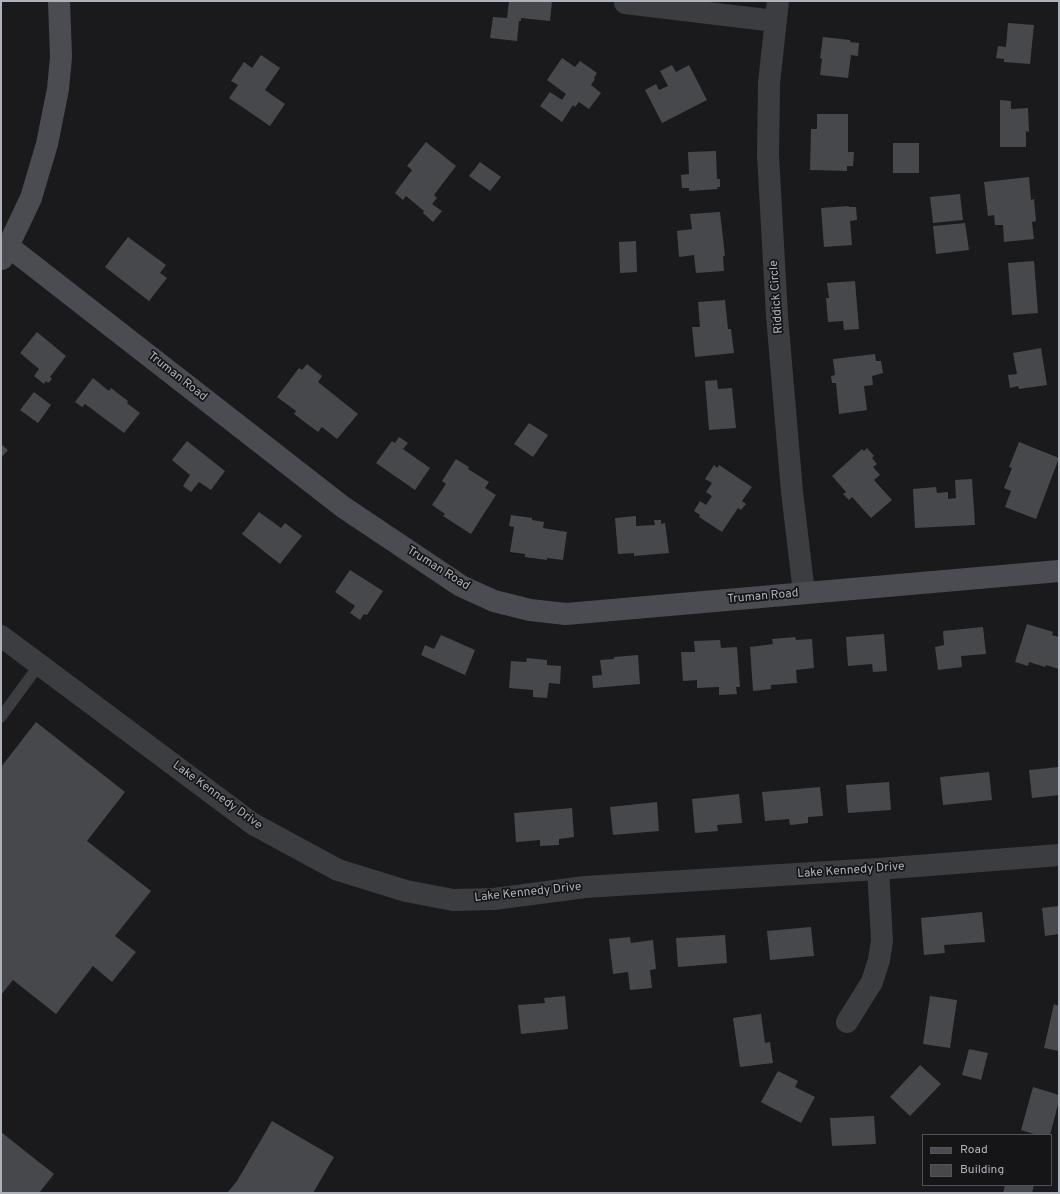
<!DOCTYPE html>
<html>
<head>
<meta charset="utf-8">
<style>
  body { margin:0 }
  #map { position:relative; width:1060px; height:1194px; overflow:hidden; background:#1a1a1c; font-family:Overpass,sans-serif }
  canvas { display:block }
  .frame { position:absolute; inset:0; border:2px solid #aeb3bb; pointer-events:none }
  .legend { position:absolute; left:922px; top:1134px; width:130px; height:52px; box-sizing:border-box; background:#151517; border:1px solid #525459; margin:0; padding:5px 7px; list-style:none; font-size:12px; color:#aeb3bb }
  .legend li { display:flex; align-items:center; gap:8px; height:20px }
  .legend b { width:20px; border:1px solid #525459 }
</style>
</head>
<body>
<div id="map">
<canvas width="1060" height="1194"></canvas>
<div class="frame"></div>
<ul class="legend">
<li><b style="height:5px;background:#4a4c51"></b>Road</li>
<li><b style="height:11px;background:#47484c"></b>Building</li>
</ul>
</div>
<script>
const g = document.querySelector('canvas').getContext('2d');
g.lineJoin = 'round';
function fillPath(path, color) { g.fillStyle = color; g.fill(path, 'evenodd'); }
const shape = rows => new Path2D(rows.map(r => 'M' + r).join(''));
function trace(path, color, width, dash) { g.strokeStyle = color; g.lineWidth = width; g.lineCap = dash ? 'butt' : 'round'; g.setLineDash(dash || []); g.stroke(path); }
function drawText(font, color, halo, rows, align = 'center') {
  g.font = font + ' Overpass,sans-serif'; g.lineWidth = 3.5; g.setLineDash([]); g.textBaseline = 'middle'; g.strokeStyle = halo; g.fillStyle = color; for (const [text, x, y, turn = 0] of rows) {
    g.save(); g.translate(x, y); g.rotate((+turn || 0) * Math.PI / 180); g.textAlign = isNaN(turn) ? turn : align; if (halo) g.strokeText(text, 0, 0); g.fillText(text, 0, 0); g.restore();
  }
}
const building = shape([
  [509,1,552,1,550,21,521,18,521,21,519,21,517,41,490,38,493,17,507,18],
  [1008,23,1034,25,1030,64,1004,62,1004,59,996,58,998,46,1006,47],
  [823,37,850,40,850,42,859,43,858,56,851,55,848,78,820,75,822,59,820,58],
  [261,55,280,68,265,90,285,104,270,126,229,98,238,85,231,81,244,62,252,68],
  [562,58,575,67,580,61,597,73,594,78,595,79,591,85,601,93,589,109,579,102,575,107,573,105,562,122,540,106,550,92,562,100,566,94,547,80],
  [672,65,676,72,689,65,707,100,662,123,645,90,656,84,659,90,668,86,660,71],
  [1000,100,1011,101,1011,109,1028,108,1029,132,1026,131,1026,147,1000,147],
  [817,114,848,114,848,152,854,152,853,166,847,166,847,171,810,170,811,129,817,129],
  [426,142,456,166,434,195,437,198,432,204,442,211,433,222,423,213,424,211,406,196,403,200,395,193,412,170,407,166],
  [893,143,919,143,919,173,893,173],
  [716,151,717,179,720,179,720,187,717,187,718,189,689,191,689,188,682,188,681,175,689,174,688,152],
  [480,162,501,177,490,191,469,176],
  [1029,177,1031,200,1034,199,1036,221,1032,222,1034,239,1004,242,1003,225,995,225,994,215,988,216,984,182],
  [960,194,963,220,933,223,930,197],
  [849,206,849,207,856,207,857,220,850,221,852,245,824,247,821,208],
  [720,212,725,256,723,256,724,271,696,273,694,255,679,257,677,231,692,229,690,214],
  [965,223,969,250,936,254,933,226],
  [128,237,166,265,160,273,167,278,149,301,105,267],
  [636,241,637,272,620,273,619,242],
  [1034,261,1038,313,1012,315,1008,263],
  [855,281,859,329,844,330,843,321,828,322,826,298,829,298,827,283],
  [725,300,728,329,731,329,734,353,695,357,692,327,700,327,698,302],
  [37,332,66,356,50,377,52,379,48,383,46,381,44,384,34,376,39,369,20,353],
  [1041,348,1047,385,1019,389,1018,386,1010,388,1008,375,1017,374,1013,353],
  [875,354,876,361,881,361,883,373,872,376,873,385,864,386,867,410,839,414,836,383,832,383,831,376,835,375,833,359],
  [307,364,322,376,318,382,358,414,337,439,322,427,318,432,294,414,296,411,277,397,299,368,302,370],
  [93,378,109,391,111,388,128,401,127,403,140,413,124,433,85,404,82,407,75,402],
  [717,380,718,389,732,388,736,428,709,430,705,381],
  [34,392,51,405,38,423,20,410],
  [529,423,548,435,533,457,514,444],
  [399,437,408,443,403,449,430,468,415,490,376,463,392,441,395,443],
  [187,441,225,471,211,490,199,482,191,492,183,486,190,475,172,460],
  [1019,442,1059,458,1036,519,1005,507,1011,491,1004,488,1012,468,1009,467],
  [1,444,8,450,1,458],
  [867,448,874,456,872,458,877,464,873,467,880,475,874,480,892,500,871,518,852,497,849,500,843,494,846,492,832,476,862,449,864,451],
  [456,459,469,467,468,469,489,482,485,488,496,495,471,534,443,516,445,514,432,505,446,484,442,481],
  [714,465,717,468,719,465,752,487,742,501,746,504,741,510,738,508,722,532,699,517,700,515,694,511,700,501,706,505,712,496,706,492,712,483,705,479],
  [972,479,975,525,915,528,913,489,936,487,937,493,948,492,948,499,956,498,955,480],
  [259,512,281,528,285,523,302,536,280,564,242,534],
  [511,515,532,518,532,520,544,522,543,528,567,532,563,560,547,558,547,560,525,557,525,554,510,552,514,527,509,526],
  [636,516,636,526,655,525,654,520,661,520,661,524,665,523,669,553,634,556,634,553,618,554,615,518],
  [350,570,383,591,367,615,364,614,360,620,350,613,355,606,335,592],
  [1027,624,1053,632,1052,635,1059,637,1059,669,1046,665,1045,667,1029,662,1028,666,1015,662],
  [983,627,986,654,961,656,962,667,938,670,935,647,944,645,943,631],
  [884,634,887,671,873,672,872,664,848,666,846,637],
  [441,635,475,650,465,675,421,655,425,645,434,649],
  [795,637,796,640,812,639,814,668,796,670,797,683,771,685,771,689,753,691,750,647,773,644,772,639],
  [720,640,721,648,737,647,740,687,736,687,737,694,719,695,719,687,697,688,697,680,683,681,681,652,695,652,694,641],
  [638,655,640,684,593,688,592,676,602,675,600,660,614,659,614,657],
  [527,658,547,660,547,665,561,666,560,684,549,683,547,698,533,697,533,690,509,688,511,661,526,662],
  [36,722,125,792,87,841,151,891,115,936,136,952,112,982,93,966,56,1014,13,980,1,995,1,767],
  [1059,767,1059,795,1032,798,1029,770],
  [989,772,992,800,943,805,940,777],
  [889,782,891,810,848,813,846,785],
  [820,787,823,816,808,817,808,823,790,825,789,819,765,821,762,792],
  [739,794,742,823,717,825,718,831,695,833,692,799],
  [657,802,659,831,613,835,610,807],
  [572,808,574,837,559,839,559,845,540,846,540,840,516,842,514,813],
  [1059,906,1059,934,1045,936,1042,908],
  [982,912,985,942,944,945,945,953,924,955,921,918],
  [811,927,814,956,770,960,767,931],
  [725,935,727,963,678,967,676,938],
  [630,937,631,943,653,940,656,969,650,970,652,988,630,990,628,972,613,974,609,939],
  [565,996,568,1029,521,1034,518,1005,545,1003,544,998],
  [930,996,957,1000,950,1048,923,1044],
  [1054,1004,1059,1006,1059,1051,1044,1048],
  [761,1014,765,1043,770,1042,773,1063,740,1067,733,1018],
  [969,1049,988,1053,981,1080,962,1075],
  [920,1065,941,1084,910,1116,890,1097],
  [778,1071,798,1081,795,1087,815,1097,801,1123,761,1102],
  [1033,1087,1059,1095,1059,1101,1050,1135,1037,1135,1021,1130],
  [874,1116,876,1144,832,1146,830,1118],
  [272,1121,334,1157,313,1193,227,1193,237,1181],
  [1,1132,54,1174,39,1193,1,1193],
  [1005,1185,1034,1185,1032,1193,1003,1193]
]);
const lane = shape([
  [1,717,39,665]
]);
const street = shape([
  [778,1,769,83,768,155,777,316,792,492,804,593],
  [625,3,775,21],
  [1,636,253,824,338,870,406,891,453,900,494,899,585,887,878,869,1059,855],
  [847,1022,872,982,879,960,882,941,878,869]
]);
const secondary = shape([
  [8,246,343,507,461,586,494,601,530,610,566,614,1059,571],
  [2,259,31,198,47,144,58,89,61,57,59,1]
]);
const streetNames = [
  ["Riddick Circle",777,297,-94],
  ["Truman Road",177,377,38],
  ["Truman Road",438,569,32],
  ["Truman Road",763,597,-5],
  ["Lake Kennedy Drive",217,796,36],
  ["Lake Kennedy Drive",851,871,-4],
  ["Lake Kennedy Drive",528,893,-6]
];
fillPath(building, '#47484c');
trace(lane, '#3b3d41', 11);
trace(street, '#3b3d41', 22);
trace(secondary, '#4a4c51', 22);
drawText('12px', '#aeb3bb', '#151517', streetNames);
</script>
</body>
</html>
